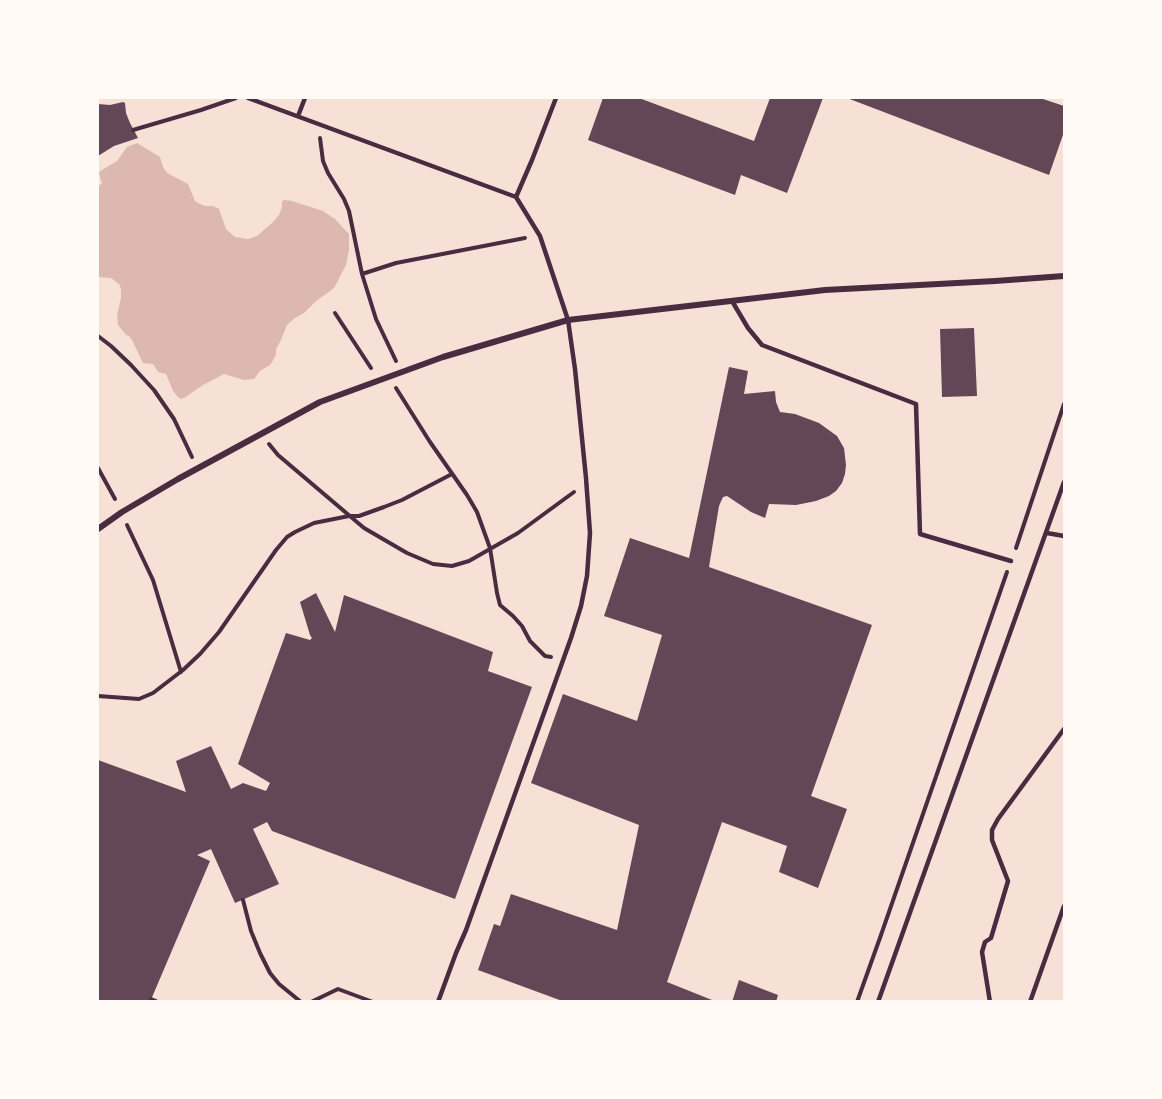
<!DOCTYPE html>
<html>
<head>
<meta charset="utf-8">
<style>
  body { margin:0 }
  #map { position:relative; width:1162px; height:1099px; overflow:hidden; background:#f7e1d7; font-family:Barlow,sans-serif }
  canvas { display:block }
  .frame { position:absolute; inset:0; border:99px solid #fffaf5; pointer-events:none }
</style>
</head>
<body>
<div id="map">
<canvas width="1162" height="1099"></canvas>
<div class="frame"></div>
</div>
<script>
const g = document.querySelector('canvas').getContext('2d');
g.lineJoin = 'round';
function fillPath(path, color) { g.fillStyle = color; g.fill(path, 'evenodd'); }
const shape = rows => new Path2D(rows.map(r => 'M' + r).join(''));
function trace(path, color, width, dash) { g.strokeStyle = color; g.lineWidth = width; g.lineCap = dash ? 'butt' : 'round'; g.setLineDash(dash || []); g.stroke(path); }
const water = shape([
  [137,143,160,157,163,167,167,173,188,184,195,201,198,203,205,206,213,206,219,209,226,229,235,237,248,239,257,236,273,222,279,215,282,207,282,202,284,200,292,201,323,211,335,219,349,234,349,250,346,265,334,288,315,302,304,313,295,318,287,325,281,340,276,349,276,355,272,362,270,365,260,371,254,379,244,380,224,374,203,385,184,398,181,399,178,397,173,391,166,374,158,372,153,364,143,363,132,340,129,336,126,335,118,325,117,315,121,298,121,289,119,284,111,278,98,277,98,187,102,183,99,174,100,171,117,161,127,147]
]);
const building = shape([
  [603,98,639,98,754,141,770,98,823,98,787,193,741,175,735,195,588,140],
  [847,98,1040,98,1064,106,1064,132,1049,175],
  [123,102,125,103,126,113,130,123,138,138,114,146,98,156,98,104,110,105],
  [974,328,977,396,942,397,940,329],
  [729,367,748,371,744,394,775,391,776,402,780,412,795,414,819,423,837,436,844,448,846,465,845,474,842,483,836,491,829,496,816,501,796,505,769,504,765,518,751,512,727,496,723,497,719,506,709,567,872,625,811,796,847,809,818,888,779,872,787,846,722,822,667,982,717,1002,565,1002,478,970,494,924,500,926,511,894,617,930,639,825,531,783,563,694,637,721,662,635,604,616,630,538,689,558],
  [316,593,335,632,344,595,493,652,488,671,532,687,455,899,272,831,267,822,253,829,279,884,235,903,211,849,197,855,210,861,150,1002,98,1002,98,760,186,792,176,761,211,746,231,789,243,783,266,791,270,783,238,764,286,633,310,640,312,638,310,635,300,602],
  [739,980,778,995,776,1002,732,1002]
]);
const path = shape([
  [133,130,201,110,236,98],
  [320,138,323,161,328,173,344,199,349,211,362,274,376,319,396,361],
  [362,274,396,263,525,238],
  [335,313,371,368],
  [98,336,111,346,131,365,154,390,174,419,192,457],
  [396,388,430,442,467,495,477,512,490,548,497,593,500,605,513,616,522,626,530,641,545,656,551,657],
  [269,444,278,455,364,528,407,553,433,564,452,566,469,561,518,533,574,492],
  [98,468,115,499],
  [127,525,153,580,181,672],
  [1016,548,1064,404],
  [98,696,139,699,153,693,183,670,200,654,219,632,276,550,287,537,295,532,314,523,349,516,359,516,384,507,402,500,452,474],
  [243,900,251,931,260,953,270,973,279,984,301,1002],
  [151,999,158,1002],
  [311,1002,338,989,373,1002],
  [857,1002,881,935,1007,572]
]);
const service = shape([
  [248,98,516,197,540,236,568,320,575,369,586,478,590,533,587,576,581,606,571,638,466,930,456,953,438,1002],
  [298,116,305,98],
  [516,197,532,160,556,98],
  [732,301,748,328,762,345,916,404,920,534,1011,561],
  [1047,533,1064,536],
  [878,1002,1064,482],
  [990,1002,982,952,985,942,991,938,1008,881,992,840,992,830,998,819,1064,729],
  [1030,1002,1064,906]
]);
const minor = shape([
  [98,529,122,512,178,479,320,402,443,357,568,320,825,290,995,281,1064,276]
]);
fillPath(water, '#dcb8b0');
fillPath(building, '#644757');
trace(path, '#4a2c40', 4);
trace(service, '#4a2c40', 4.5);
trace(minor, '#4a2c40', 6);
</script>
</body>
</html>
